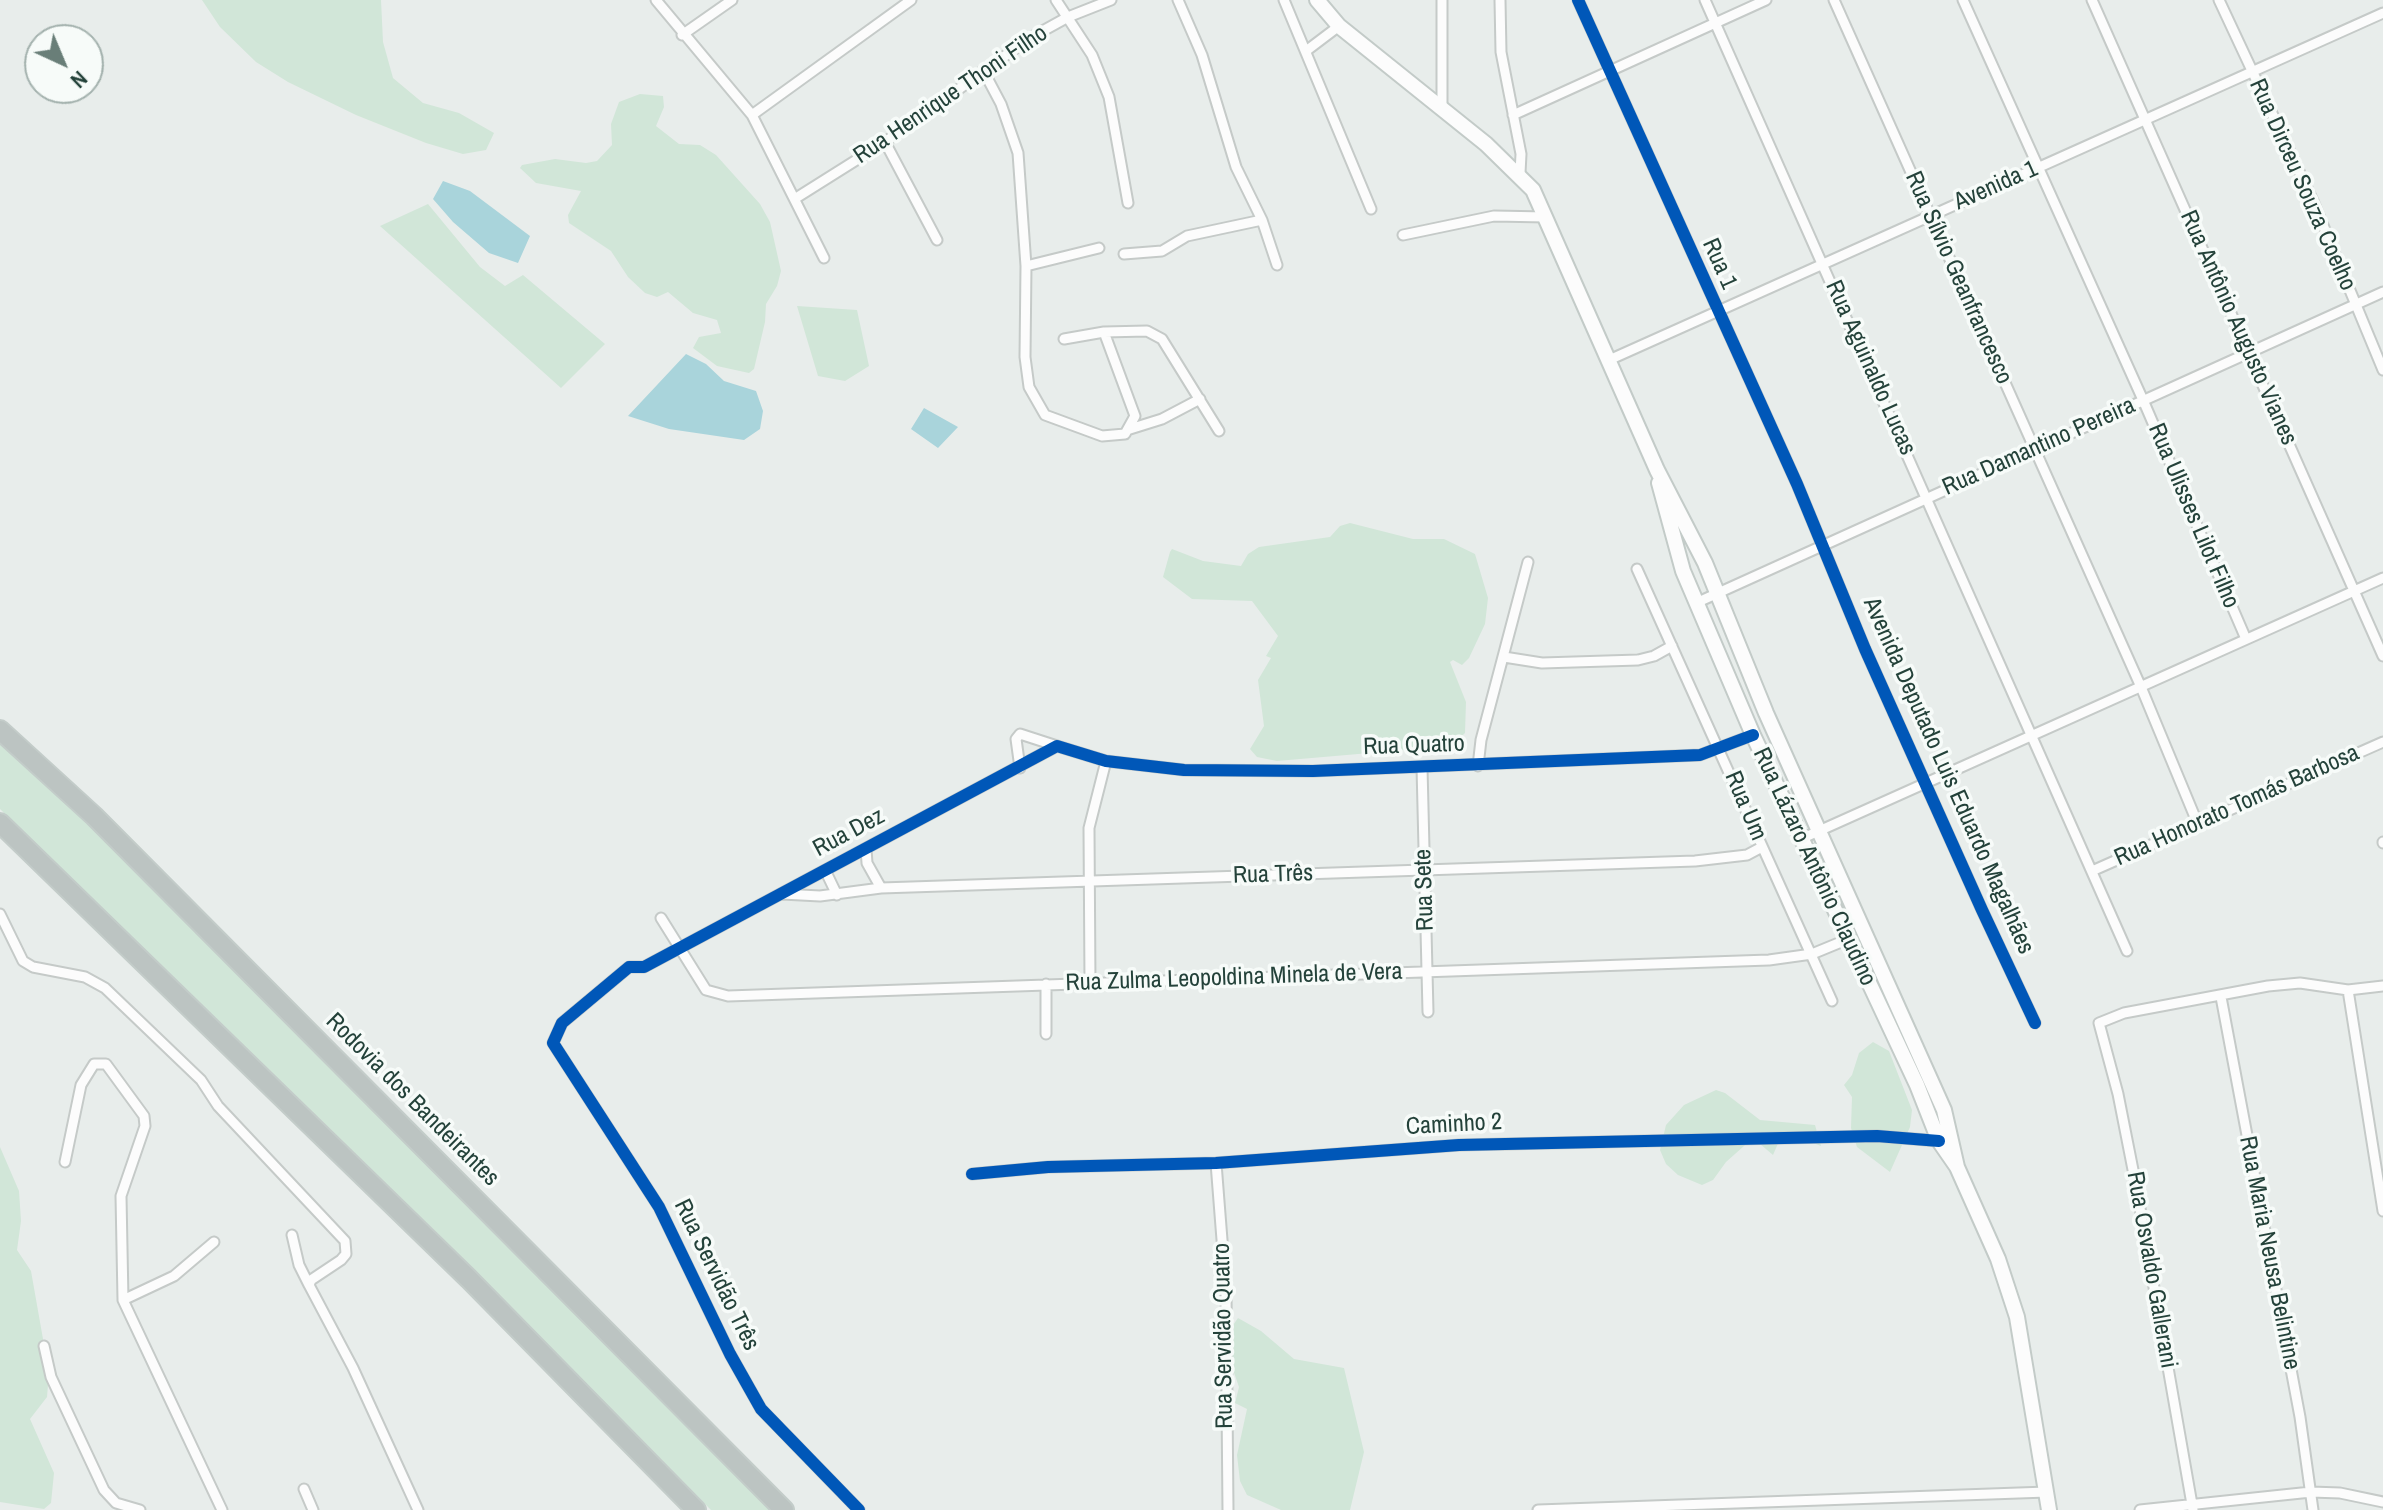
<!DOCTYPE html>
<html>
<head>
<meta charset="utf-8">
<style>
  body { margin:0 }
  #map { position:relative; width:2383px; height:1510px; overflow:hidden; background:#e8edeb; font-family:"Archivo Narrow",sans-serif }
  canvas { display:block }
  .north { position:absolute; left:24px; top:24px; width:80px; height:80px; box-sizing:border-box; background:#f7fbf9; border:2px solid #a3b1ad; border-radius:50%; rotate:136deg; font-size:22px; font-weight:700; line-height:32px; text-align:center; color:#24423a }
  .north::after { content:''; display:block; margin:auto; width:28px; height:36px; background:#697e78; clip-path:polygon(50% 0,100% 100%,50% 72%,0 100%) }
</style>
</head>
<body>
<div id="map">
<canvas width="2383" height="1510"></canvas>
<div class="north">N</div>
</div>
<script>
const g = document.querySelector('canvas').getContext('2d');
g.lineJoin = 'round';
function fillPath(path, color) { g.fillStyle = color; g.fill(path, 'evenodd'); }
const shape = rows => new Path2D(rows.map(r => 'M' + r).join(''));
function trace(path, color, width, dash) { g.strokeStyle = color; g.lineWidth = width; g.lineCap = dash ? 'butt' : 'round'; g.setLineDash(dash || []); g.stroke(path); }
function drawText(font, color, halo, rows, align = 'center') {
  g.font = font + ' "Archivo Narrow",sans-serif'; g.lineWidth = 7; g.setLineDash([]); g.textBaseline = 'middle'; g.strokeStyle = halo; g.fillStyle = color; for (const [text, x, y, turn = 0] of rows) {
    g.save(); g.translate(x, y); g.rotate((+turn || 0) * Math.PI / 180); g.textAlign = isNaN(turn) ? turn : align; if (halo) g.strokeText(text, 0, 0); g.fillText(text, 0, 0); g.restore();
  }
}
const green = shape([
  [202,0,381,0,383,42,393,78,423,103,459,113,494,133,486,150,463,154,426,143,356,115,288,82,256,62,220,27],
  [640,94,663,96,664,107,656,126,679,144,700,145,716,155,760,204,770,222,781,271,777,286,766,304,765,322,754,369,749,373,717,366,693,348,699,337,721,333,717,320,693,313,668,292,657,297,645,293,628,277,611,251,569,223,568,215,581,191,536,183,520,168,522,165,555,159,586,163,597,161,612,145,611,124,619,102],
  [428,204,480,267,505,286,523,275,605,344,561,388,380,226],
  [797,306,857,310,869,366,845,381,818,376],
  [1350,523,1413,539,1444,539,1475,554,1488,598,1485,624,1469,658,1462,665,1453,660,1450,662,1466,702,1465,733,1451,746,1277,761,1257,757,1250,749,1264,726,1258,680,1271,658,1266,656,1278,636,1252,601,1192,599,1163,577,1170,552,1172,549,1203,561,1241,566,1248,554,1259,547,1330,537,1340,526],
  [0,741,112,846,770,1510,711,1510,443,1239,0,809],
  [1873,1042,1889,1051,1912,1110,1910,1127,1890,1172,1857,1147,1851,1128,1852,1097,1844,1085,1852,1075,1859,1053],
  [1716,1090,1725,1093,1760,1120,1815,1125,1821,1146,1783,1132,1773,1155,1753,1138,1726,1162,1713,1180,1702,1185,1678,1175,1666,1164,1660,1150,1666,1125,1684,1105],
  [0,1147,19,1191,21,1221,17,1250,31,1271,49,1373,47,1397,30,1419,54,1473,51,1503,44,1509,0,1502],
  [1238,1318,1261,1331,1294,1359,1344,1368,1364,1452,1350,1510,1281,1510,1247,1495,1240,1481,1237,1455,1247,1409,1235,1403,1239,1387,1230,1361,1229,1331]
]);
const water = shape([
  [443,181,470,191,530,236,518,263,489,253,453,222,433,199],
  [686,354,706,364,724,381,756,391,763,411,760,429,744,440,669,429,628,416],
  [924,408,958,427,938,448,911,429]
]);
const minor = shape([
  [656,0,752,115,824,258],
  [1056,0,1092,55,1109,97,1128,203],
  [1178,0,1202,55,1236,167,1262,220,1277,265],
  [1284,0,1371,209],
  [1500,0,1501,52,1521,154,1520,173],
  [1578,0,1797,484,1865,649,1982,910,2035,1023],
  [1705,0,2127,951],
  [1834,0,2141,687,2197,822],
  [1963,0,2143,400,2246,639],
  [2092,0,2383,656],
  [2219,0,2313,201,2383,370],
  [682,35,732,0],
  [1306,51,1339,26],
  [983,70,1001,104,1018,153,1026,266,1025,357,1029,387,1045,415,1102,436,1125,434,1135,416,1104,332,1064,339],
  [1442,109,1442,0],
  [752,115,911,0],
  [1513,115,1766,0],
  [885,142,937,240],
  [796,198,885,142,1030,38,1068,17,1111,0],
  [1403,235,1494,216,1546,217],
  [1124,254,1162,251,1187,236,1262,220],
  [1026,266,1099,248],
  [1104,332,1147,331,1162,339,1219,431],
  [1609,360,2383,13],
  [1130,429,1162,419,1200,399],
  [1637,569,1832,1001],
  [1696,603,2383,292],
  [1504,657,1542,663,1638,660,1654,656,1672,646],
  [1478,766,1481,740,1528,562],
  [1422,767,1428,1012],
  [1020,768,1016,739,1020,734,1057,746],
  [1801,839,2383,578],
  [2383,843,2383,842],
  [866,849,867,863,881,888],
  [825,870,837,895],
  [2092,871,2383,742],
  [782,894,820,896,881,888,1695,861,1747,855,1762,847],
  [0,914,23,961,33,967,85,977,105,988,201,1080,218,1106,345,1241,346,1254,341,1260,311,1280,309,1285,353,1368,418,1510],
  [661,918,706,990,728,996,1769,960,1812,954,1846,940],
  [1090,983,1089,828,1106,761],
  [2348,990,2383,1211],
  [2221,997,2300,1417,2313,1510],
  [1046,1034,1046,984],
  [65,1162,81,1085,94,1064,106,1064,144,1116,145,1126,121,1196,123,1300,222,1510],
  [1216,1163,1226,1291,1228,1510],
  [972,1174,1048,1167,1216,1163,1459,1145,1877,1136,1939,1141],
  [292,1235,299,1265,309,1285],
  [123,1300,174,1276,214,1242],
  [44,1346,51,1377,104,1490,116,1503,140,1510],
  [304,1489,313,1510],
  [859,1510,761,1409,730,1354,659,1207,553,1043,562,1023,629,967,644,967,1057,746,1106,761,1184,770,1313,771,1700,755,1753,735],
  [1538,1510,2047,1492],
  [2140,1510,2311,1492,2340,1493,2383,1502],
  [2193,1510,2136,1185,2118,1094,2099,1023,2124,1013,2268,986,2300,983,2348,990,2383,986]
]);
const secondary = shape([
  [1317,0,1339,26,1486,144,1533,190,1657,470,1705,563,1766,713,1944,1110,1957,1167],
  [1659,483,1683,571,1753,735,1917,1085,1939,1141,1957,1167,1998,1259,2017,1317,2049,1510]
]);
const motorway = shape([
  [0,730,94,816,784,1510],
  [0,823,469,1279,696,1510]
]);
const cycleway = shape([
  [1578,0,1797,484,1865,649,1982,910,2035,1023],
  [972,1174,1048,1167,1216,1163,1459,1145,1877,1136,1939,1141],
  [859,1510,761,1409,730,1354,659,1207,553,1043,562,1023,629,967,644,967,1057,746,1106,761,1184,770,1313,771,1700,755,1753,735]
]);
const streetNames = [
  ["Rua Henrique Thoni Filho",951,95,-34],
  ["Rua Dirceu Souza Coelho",2302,185,66],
  ["Avenida 1",1996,186,-24],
  ["Rua 1",1719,264,66],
  ["Rua Sílvio Geanfrancesco",1958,278,66],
  ["Rua Antônio Augusto Vianes",2238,328,66],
  ["Rua Aguinaldo Lucas",1870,368,66],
  ["Rua Damantino Pereira",2039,447,-24],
  ["Rua Ulisses Lilot Filho",2193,516,67],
  ["Rua Quatro",1414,746,-2],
  ["Avenida Deputado Luis Eduardo Magalhães",1948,776,66],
  ["Rua Um",1745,806,67],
  ["Rua Honorato Tomás Barbosa",2237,806,-24],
  ["Rua Dez",849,833,-28],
  ["Rua Lázaro Antônio Claudino",1814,867,65],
  ["Rua Três",1273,875,-2],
  ["Rua Sete",1425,890,-92],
  ["Rua Zulma Leopoldina Minela de Vera",1234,978,-2],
  ["Rodovia dos Bandeirantes",412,1100,45],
  ["Caminho 2",1454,1125,-3],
  ["Rua Maria Neusa Belintine",2269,1253,79],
  ["Rua Osvaldo Gallerani",2151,1270,80],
  ["Rua Servidão Três",716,1275,64],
  ["Rua Servidão Quatro",1224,1336,-91]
];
fillPath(green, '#d1e6d8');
fillPath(water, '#a9d4db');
trace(minor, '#c5cac8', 13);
trace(secondary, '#c3cbc8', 18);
trace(motorway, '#c3ccc9', 22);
trace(minor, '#fcfcfc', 9);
trace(secondary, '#fcfcfc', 14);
trace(motorway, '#bcc4c2', 18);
trace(cycleway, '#0057b8', 12);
drawText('24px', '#24423a', '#f7fbf9', streetNames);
</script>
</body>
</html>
